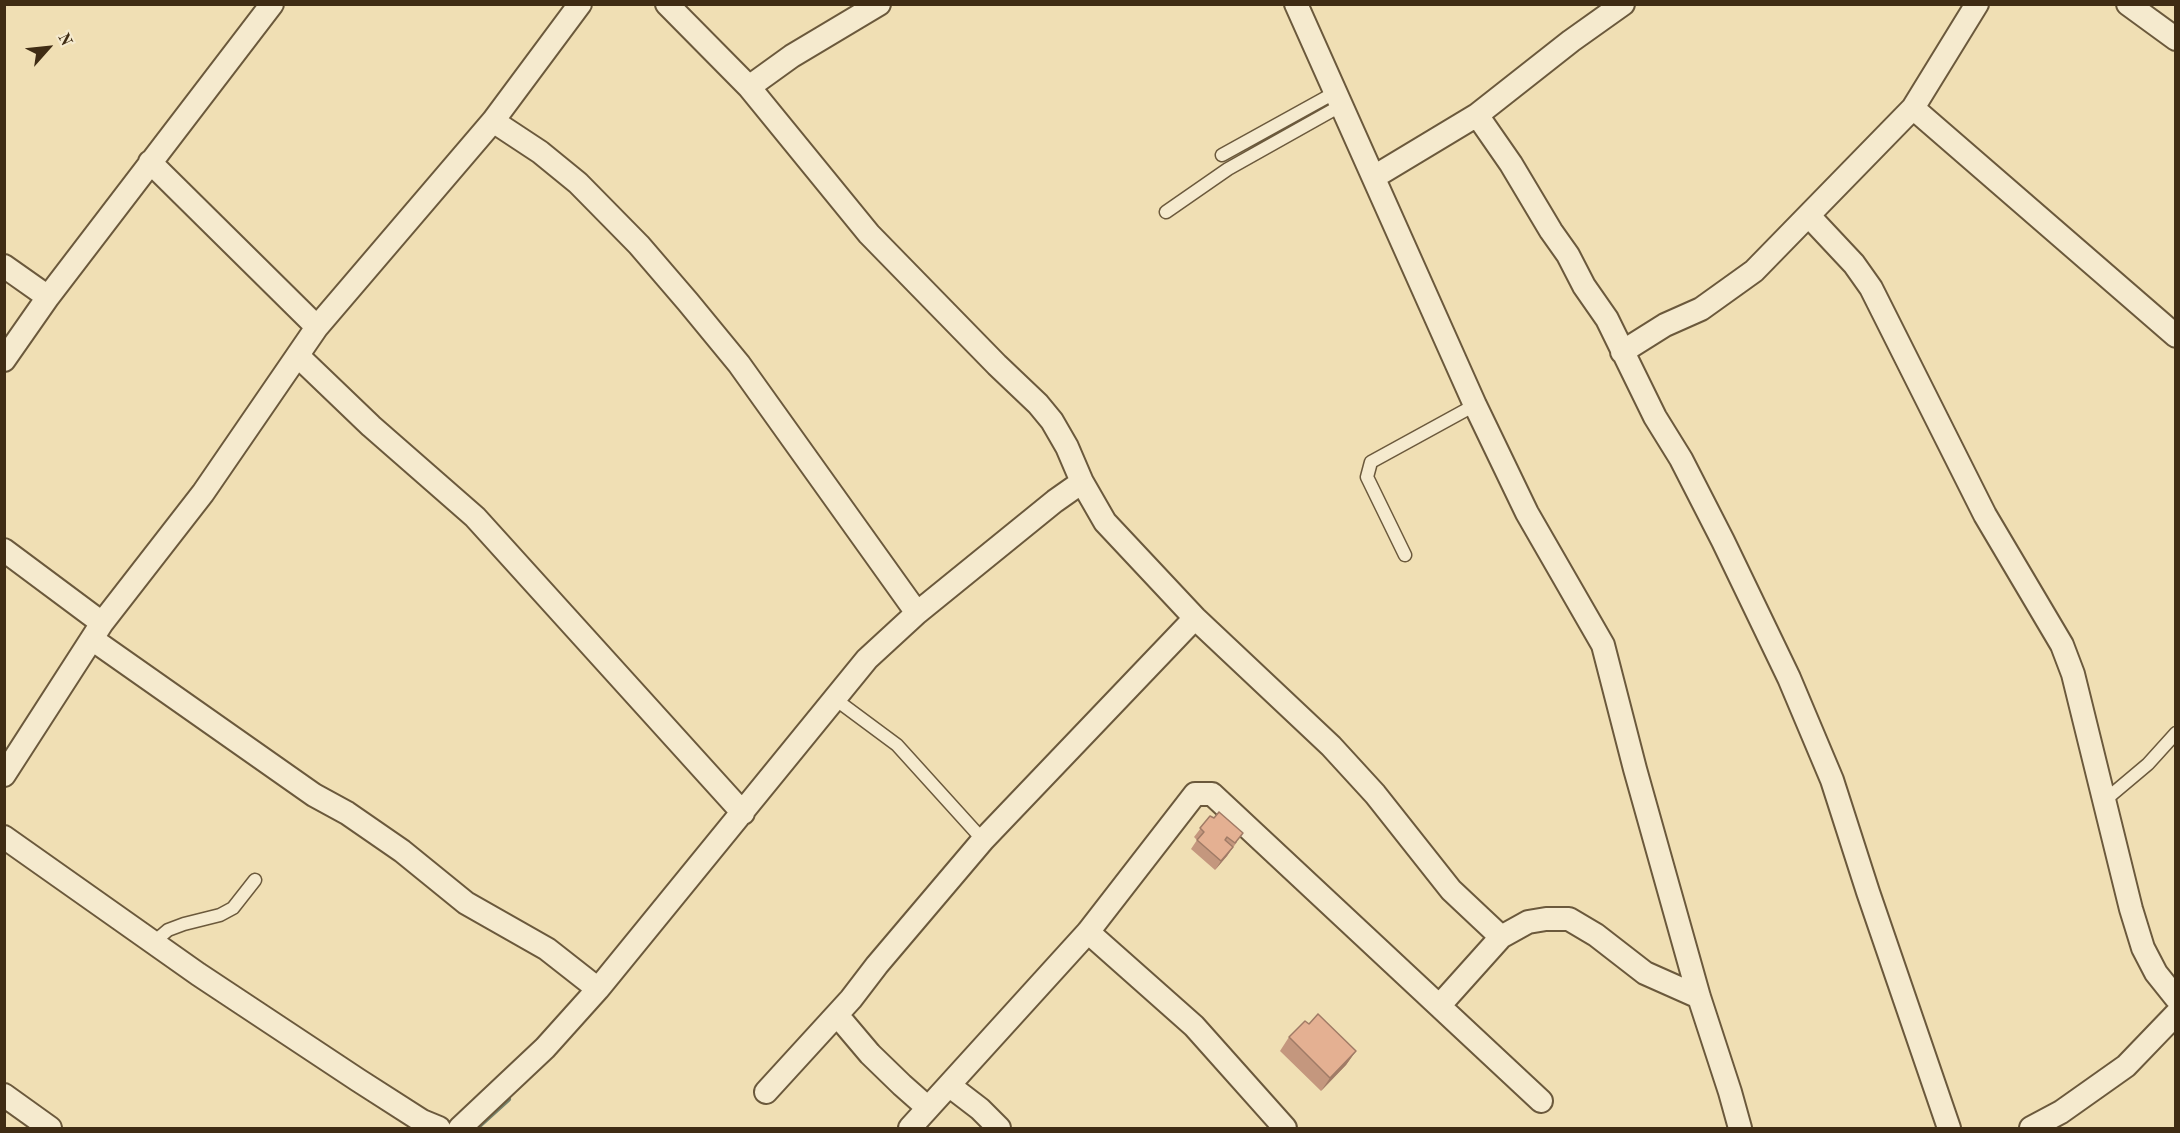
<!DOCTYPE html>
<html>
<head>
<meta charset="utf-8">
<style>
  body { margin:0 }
  #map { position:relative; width:2180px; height:1133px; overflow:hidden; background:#f0dfb4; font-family:"Old Standard TT",serif }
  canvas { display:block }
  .frame { position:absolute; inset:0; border:6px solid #3f2c14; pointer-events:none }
  .north { position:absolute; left:18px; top:18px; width:60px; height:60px; -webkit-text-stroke:4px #f5eace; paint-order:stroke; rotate:63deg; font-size:16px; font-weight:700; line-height:24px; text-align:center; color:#3f2c14 }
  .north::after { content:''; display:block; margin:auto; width:21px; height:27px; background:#3f2c14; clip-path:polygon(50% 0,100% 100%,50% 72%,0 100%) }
</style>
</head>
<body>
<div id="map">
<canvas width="2180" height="1133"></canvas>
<div class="frame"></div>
<div class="north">N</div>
</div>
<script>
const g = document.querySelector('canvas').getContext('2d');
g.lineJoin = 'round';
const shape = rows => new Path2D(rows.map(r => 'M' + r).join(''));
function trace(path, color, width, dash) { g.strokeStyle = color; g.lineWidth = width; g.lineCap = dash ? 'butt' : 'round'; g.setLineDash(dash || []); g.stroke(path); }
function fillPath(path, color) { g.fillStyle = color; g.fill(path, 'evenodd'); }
const stream = shape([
  [476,1128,508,1099]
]);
const lane = shape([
  [1222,155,1336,92],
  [1166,212,1228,169,1342,105],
  [1405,555,1367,477,1371,462,1475,405],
  [835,699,897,745,983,840],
  [2104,801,2148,764,2176,733],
  [154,942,168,930,184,924,220,915,233,908,255,880]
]);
const street = shape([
  [667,4,749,87,869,234,997,365,1038,404,1052,421,1067,447,1082,482,1105,522,1195,618,1331,746,1375,794,1451,890,1501,937],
  [1296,4,1475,405,1527,513,1603,645,1635,769,1699,997,1730,1092,1740,1128],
  [2128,4,2176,39],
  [749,87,792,56,879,4],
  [1913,108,2176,336],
  [1477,115,1511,164,1551,231,1568,255,1584,286,1607,319,1655,417,1681,459,1723,541,1789,678,1832,780,1868,892,1949,1128],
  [493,121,540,152,578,183,639,245,688,302,739,364,917,613],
  [150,162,317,327],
  [1374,177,1477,115,1571,41,1623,4],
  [1809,216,1854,264,1871,288,1985,515,2062,645,2073,674,2131,909,2143,948,2156,973,2176,998],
  [4,266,48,297],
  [1622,352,1665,325,1701,309,1754,271,1913,108,1977,4],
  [298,356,371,426,475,517,743,813],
  [4,360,48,297,272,4],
  [4,550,102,623],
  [92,639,314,795,347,813,402,851,466,903,547,949,598,989],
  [4,775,102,623,203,493,317,327,493,121,580,4],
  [4,837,198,974,358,1080,422,1121,439,1128],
  [1088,932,1194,1026,1285,1128],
  [1440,1005,1501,937,1528,922,1546,919,1569,919,1596,935,1645,973,1699,997],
  [837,1015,870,1054,902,1085,928,1108],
  [950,1086,980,1109,999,1128],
  [766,1092,851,999,877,965,983,840,1195,618],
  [4,1095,50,1128],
  [460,1128,545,1048,598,989,867,659,917,613,1055,501,1082,482],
  [910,1128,1088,932,1195,794,1212,794,1541,1101],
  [2031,1128,2061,1112,2126,1066,2176,1014]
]);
const wall = shape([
  [1210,816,1237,842,1227,856,1215,870,1191,849,1197,840,1194,837],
  [1309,1024,1356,1051,1346,1065,1321,1091,1280,1051,1289,1037]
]);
const shadedWall = shape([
  [1233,847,1227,856,1215,870,1221,861],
  [1356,1051,1346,1065,1321,1091,1330,1078]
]);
const building = shape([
  [1219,812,1243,833,1235,843,1227,837,1225,840,1233,847,1221,861,1197,840,1204,832,1200,828,1210,816,1214,818,1219,812],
  [1318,1014,1356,1051,1330,1078,1289,1037,1305,1021,1309,1024,1318,1014]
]);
trace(stream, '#76836d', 6);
trace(lane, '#6b593c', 15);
trace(street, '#6b593c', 26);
trace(lane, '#f5eace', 12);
trace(street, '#f5eace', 22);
fillPath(wall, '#c4977e');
fillPath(shadedWall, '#a07b66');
fillPath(building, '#e4b092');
trace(building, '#a07b66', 1.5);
</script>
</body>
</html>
